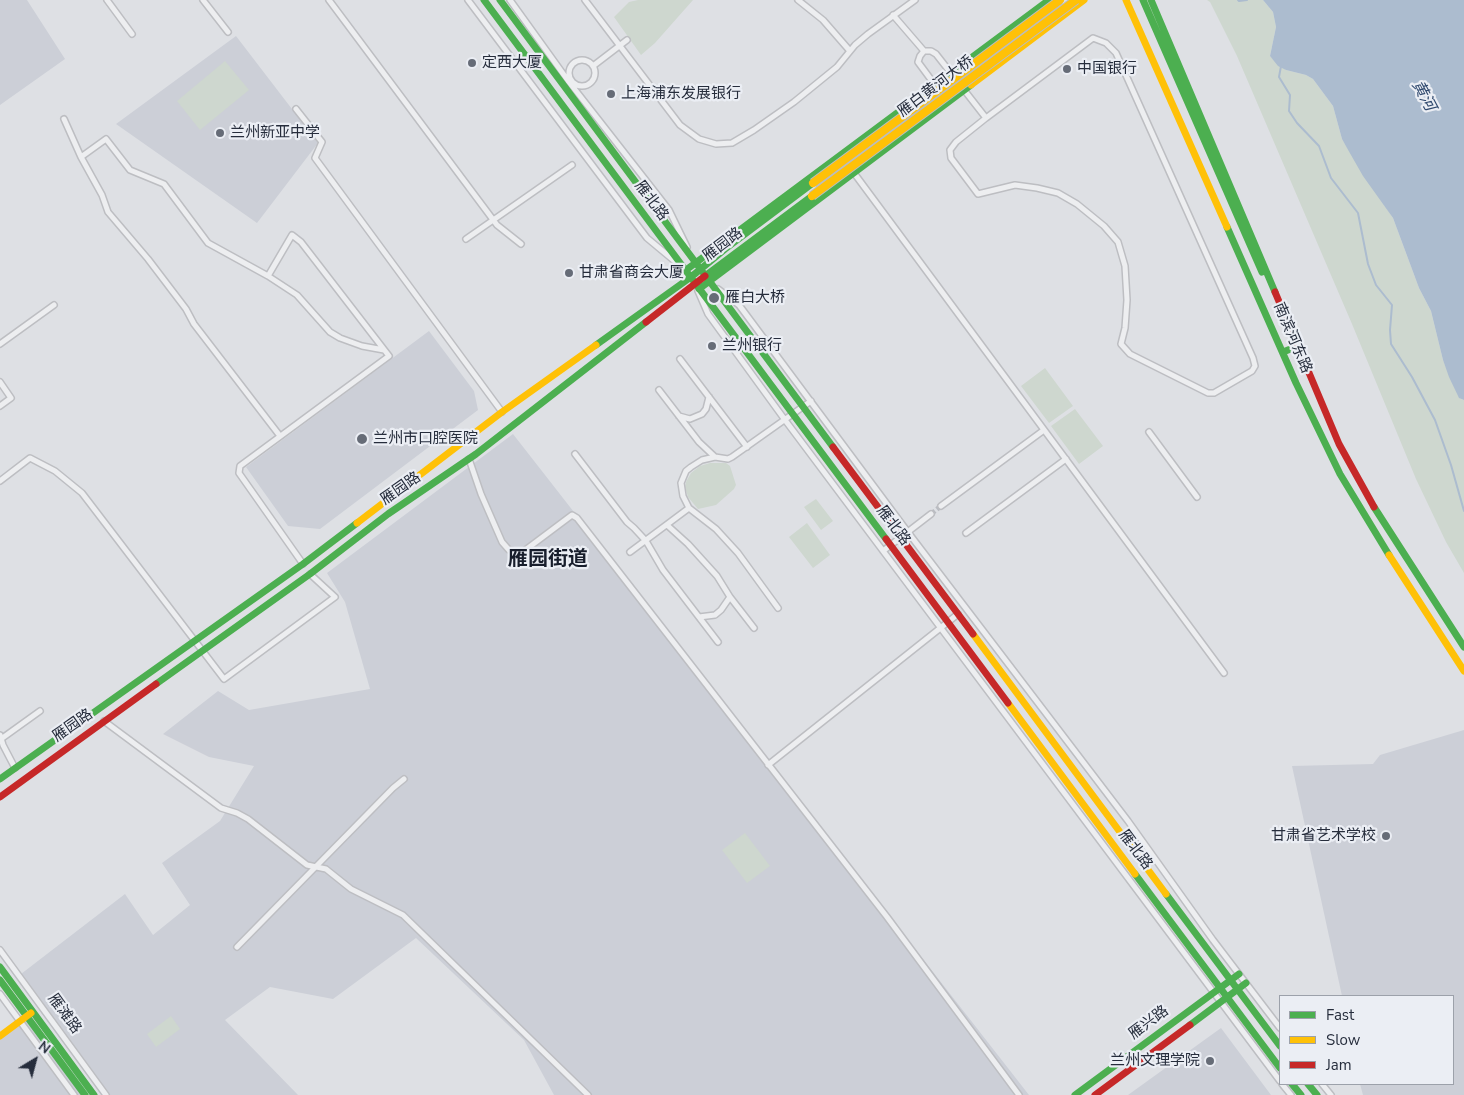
<!DOCTYPE html>
<html>
<head>
<meta charset="utf-8">
<style>
  body { margin:0 }
  #map { position:relative; width:1464px; height:1095px; overflow:hidden; background:#dee0e4; font-family:"Nunito Sans",sans-serif }
  canvas { display:block }
  .legend { position:absolute; left:1279px; top:995px; width:175px; height:90px; box-sizing:border-box; background:#ebeef4; border:1px solid #9ca1aa; margin:0; padding:6px 9px; list-style:none; font-size:15px; color:#262d3c }
  .legend li { display:flex; align-items:center; gap:10px; height:25px }
  .legend b { width:25px; border:1px solid #9ca1aa }
  .north { position:absolute; left:10px; top:1035px; width:50px; height:50px; -webkit-text-stroke:4px #ebeef4; paint-order:stroke; rotate:37deg; font-size:14px; font-weight:700; line-height:20px; text-align:center; color:#262d3c }
  .north::after { content:''; display:block; margin:auto; width:18px; height:22px; background:#262d3c; clip-path:polygon(50% 0,100% 100%,50% 72%,0 100%) }
</style>
</head>
<body>
<div id="map">
<canvas width="1464" height="1095"></canvas>
<ul class="legend">
<li><b style="height:6px;background:#4caf50"></b>Fast</li>
<li><b style="height:6px;background:#ffc107"></b>Slow</li>
<li><b style="height:6px;background:#c62828"></b>Jam</li>
</ul>
<div class="north">N</div>
</div>
<script>
const g = document.querySelector('canvas').getContext('2d');
g.lineJoin = 'round';
function fillPath(path, color) { g.fillStyle = color; g.fill(path, 'evenodd'); }
const shape = rows => new Path2D(rows.map(r => 'M' + r).join(''));
function trace(path, color, width, dash) { g.strokeStyle = color; g.lineWidth = width; g.lineCap = dash ? 'butt' : 'round'; g.setLineDash(dash || []); g.stroke(path); }
function drawText(font, color, halo, rows, align = 'center') {
  g.font = font + ' "Nunito Sans","Noto Sans SC",sans-serif'; g.lineWidth = 4.5; g.setLineDash([]); g.textBaseline = 'middle'; g.strokeStyle = halo; g.fillStyle = color; for (const [text, x, y, turn = 0] of rows) {
    g.save(); g.translate(x, y); g.rotate((+turn || 0) * Math.PI / 180); g.textAlign = isNaN(turn) ? turn : align; if (halo) g.strokeText(text, 0, 0); g.fillText(text, 0, 0); g.restore();
  }
}
const built = shape([
  [0,0,27,0,65,59,0,105],
  [236,36,318,143,257,223,116,124],
  [429,331,474,391,478,410,320,529,288,526,246,467],
  [513,434,1029,1095,554,1095,524,1040,416,938,333,999,270,987,225,1020,298,1095,110,1095,21,974,125,894,153,935,190,905,162,863,220,821,254,766,209,757,163,734,218,691,249,710,370,689,345,602,327,573],
  [1464,730,1464,1095,1363,1095,1360,1084,1453,1084,1453,996,1342,996,1292,766,1373,764,1380,755],
  [27,1016,85,1095,0,1095,0,1036],
  [1221,1028,1271,1095,1128,1095]
]);
const green = shape([
  [638,0,693,0,655,43,641,55,614,17,629,2],
  [1207,0,1263,0,1273,12,1276,27,1270,56,1286,70,1306,75,1313,79,1319,87,1333,106,1342,139,1393,218,1419,288,1431,311,1443,360,1458,395,1461,399,1464,400,1464,573,1446,542,1416,479,1352,324,1237,56,1210,2],
  [225,61,249,90,200,130,177,101],
  [1045,368,1073,406,1049,423,1021,386],
  [1075,409,1103,446,1079,464,1051,426],
  [710,463,726,463,730,466,736,485,734,489,716,505,698,509,688,497,685,487,686,482,691,473,700,466],
  [816,499,833,521,821,530,804,507],
  [807,523,830,555,813,568,789,537],
  [745,833,770,866,747,883,722,850],
  [171,1016,180,1029,156,1047,147,1034]
]);
const water = shape([
  [1263,0,1464,0,1464,400,1459,398,1449,377,1443,360,1431,311,1419,288,1393,218,1363,176,1347,148,1342,139,1333,106,1313,79,1306,75,1286,70,1278,66,1270,56,1276,27,1273,12]
]);
const stream = shape([
  [1238,0,1239,1,1247,0],
  [1281,66,1279,77,1290,95,1289,111,1297,123,1319,146,1331,178,1358,213,1368,264,1376,285,1392,305,1390,330,1391,344,1412,377,1435,420,1451,465,1464,511]
]);
const streetTunnel = shape([
  [931,514,941,506]
]);
const street = shape([
  [107,0,132,34],
  [203,0,228,32],
  [329,0,497,225,521,244],
  [468,0,647,238,677,263],
  [510,0,569,82,669,210,687,247],
  [585,0,680,125,699,139,716,144,732,143,754,130,794,102,837,67,855,45,868,34,915,0],
  [798,0,823,20,850,51],
  [893,15,924,51],
  '569 73a13 13 0 1 1 26 0a13 13 0 1 1-26 0Z',
  [593,66,627,40],
  [935,85,918,62,920,56,924,51,931,51,936,54,986,118,1093,38,1106,43,1116,53,1253,358,1255,366,1252,371,1214,393,1208,393,1130,354,1121,344,1125,328,1127,300,1125,266,1118,242,1104,226,1077,204,1058,193,1037,188,1015,185,978,194,951,158,950,150,956,142,986,118],
  [296,109,322,142,315,158,502,412],
  [64,119,81,157,102,195,108,212,148,259,186,309,194,324,280,436],
  [81,157,106,139,130,170,164,184,208,243,268,276,292,235,301,242,389,356,240,466,239,473,303,564],
  [854,173,1224,673],
  [466,239,572,165],
  [268,276,297,295,330,332,340,338,362,346,384,350],
  [718,289,739,305,907,531,1128,821,1213,940,1280,1028],
  [698,291,708,314,785,420,1280,1081],
  [0,344,54,305],
  [680,359,747,447],
  [0,382,11,398,0,406],
  [659,390,699,442,715,457],
  [679,416,690,419,702,414,706,409,709,397],
  [1149,432,1197,497],
  [575,454,627,522,634,528,646,541,663,570,718,642],
  [469,459,481,494,502,542,509,550,519,552,524,551,572,515,577,518,887,917,1019,1095],
  [0,481,30,458,55,471,82,493,224,679,335,597,310,574],
  [941,506,1044,430],
  [667,525,688,544,717,576,730,597,721,610,715,615,699,617],
  [966,533,1066,459],
  [883,551,931,514],
  [630,552,689,508],
  [730,597,754,628],
  [778,608,738,553,716,529,689,508,683,496,681,483,686,471,691,467,702,460,715,457,728,459,732,457,811,401],
  [104,721,221,808,237,813,248,819,307,865,326,869,351,889,403,915,588,1095],
  [0,735,3,745,15,768],
  [1,739,40,711],
  [768,765,958,614],
  [237,947,393,788,404,779],
  [0,950,106,1095],
  [0,994,74,1095],
  [1282,1084,1291,1095],
  [1322,1084,1331,1095]
]);
const fast = shape([
  [484,0,886,539],
  [500,0,833,447],
  [1143,0,1262,272],
  [1151,0,1275,292],
  [1227,227,1296,383,1340,474,1389,555],
  [686,270,1049,0],
  [705,276,812,196],
  [691,277,725,249,813,183],
  [699,289,971,85],
  [596,345,691,277],
  [1283,352,1298,346],
  [1374,507,1464,647],
  [156,684,310,574,388,514,476,454,646,322],
  [0,779,303,564,357,523],
  [1135,874,1280,1068],
  [1166,894,1280,1046],
  [0,967,94,1095],
  [0,980,85,1095],
  [1190,1025,1246,983],
  [1292,1084,1301,1095],
  [1308,1084,1317,1095],
  [1075,1095,1239,974]
]);
const slow = shape([
  [1126,0,1227,227],
  [971,85,1084,0],
  [357,523,502,412,596,345],
  [1389,555,1464,671],
  [973,634,1166,894],
  [1008,703,1135,874],
  [0,1036,31,1013]
]);
const jam = shape([
  [1275,292,1339,444,1374,507],
  [646,322,705,276],
  [833,447,973,634],
  [886,539,1008,703],
  [0,797,156,684],
  [1095,1095,1190,1025]
]);
const slowBridge = shape([
  [813,183,1060,0],
  [812,196,1076,0]
]);
const markers = [
  [472,63,5,"#666c77"],
  [1067,69,5,"#666c77"],
  [611,94,5,"#666c77"],
  [220,133,5,"#666c77"],
  [569,273,5,"#666c77"],
  [714,298,6,"#666c77"],
  [712,346,5,"#666c77"],
  [362,439,6,"#666c77"],
  [1386,836,5,"#666c77"],
  [1210,1061,5,"#666c77"]
];
const poiNames = [
  ["定西大厦",482,63],
  ["中国银行",1077,69],
  ["上海浦东发展银行",621,94],
  ["兰州新亚中学",230,133],
  ["甘肃省商会大厦",579,273],
  ["雁白大桥",725,298],
  ["兰州银行",722,346],
  ["兰州市口腔医院",373,439],
  ["甘肃省艺术学校",1376,836,"right"],
  ["兰州文理学院",1200,1061,"right"]
];
const streetNames = [
  ["雁白黄河大桥",936,87,-37],
  ["雁北路",651,201,53],
  ["雁园路",723,245,-37],
  ["南滨河东路",1292,338,67],
  ["雁园路",401,489,-35],
  ["雁北路",893,526,53],
  ["雁园路",73,726,-35],
  ["雁北路",1135,850,53],
  ["雁滩路",64,1014,54],
  ["雁兴路",1149,1023,-37]
];
const waterNames = [
  ["黄河",1423,96,62]
];
const districtNames = [
  ["雁园街道",548,560]
];
fillPath(built, '#cccfd7');
fillPath(green, '#ced7cf');
fillPath(water, '#acbccf');
trace(stream, '#acbccf', 2);
trace(streetTunnel, '#b9bcc2', 5, [5, 2.5]);
trace(street, '#bdbec2', 8);
trace(street, '#edeef0', 5);
trace(fast, '#4caf50', 7);
trace(slow, '#ffc107', 7);
trace(jam, '#c62828', 7);
trace(slowBridge, '#babdc1', 10, []);
trace(slowBridge, '#ffc107', 8);
for (const [x, y, r, color] of markers) { const dot = new Path2D(); dot.arc(x, y, r, 0, 2 * Math.PI); g.fillStyle = color; g.fill(dot); trace(dot, '#ebeef4', 2); }
drawText('15px', '#262d3c', '#ebeef4', poiNames, 'left');
drawText('15px', '#262d3c', '#ebeef4', streetNames);
drawText('italic 16px', '#314a6f', '#ebeef4', waterNames);
drawText('bold 20px', '#181e2c', '#ebeef4', districtNames);
</script>
</body>
</html>
